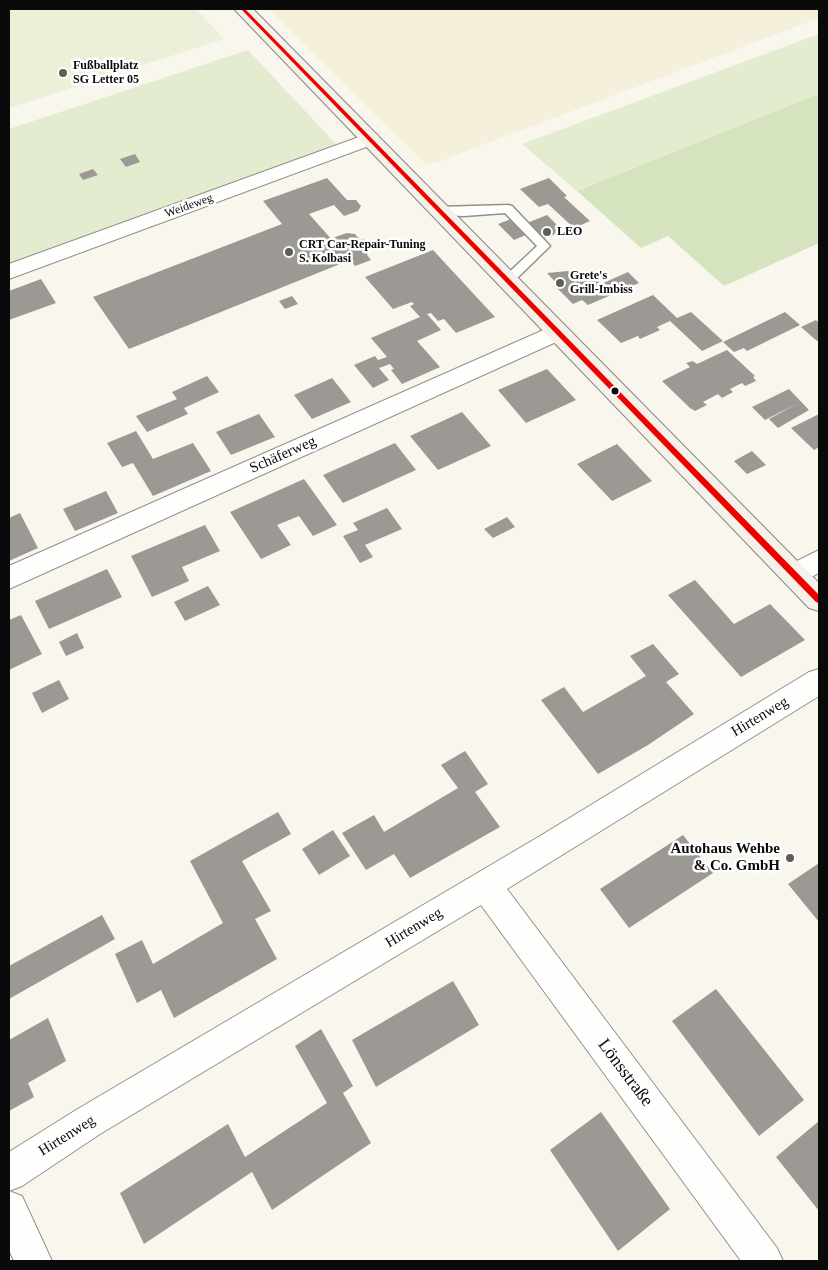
<!DOCTYPE html>
<html>
<head>
<meta charset="utf-8">
<style>
  body { margin:0 }
  #map { position:relative; width:828px; height:1270px; overflow:hidden; background:#f9f6ee; font-family:"Times New Roman",serif }
  canvas { display:block }
  .frame { position:absolute; inset:0; border:10px solid #0a0a0a; pointer-events:none }
</style>
</head>
<body>
<div id="map">
<canvas width="828" height="1270"></canvas>
<div class="frame"></div>
</div>
<script>
const g = document.querySelector('canvas').getContext('2d');
g.lineJoin = 'round';
function fillPath(path, color) { g.fillStyle = color; g.fill(path, 'evenodd'); }
const shape = rows => new Path2D(rows.map(r => 'M' + r).join(''));
function trace(path, color, width, dash) { g.strokeStyle = color; g.lineWidth = width; g.lineCap = dash ? 'butt' : 'round'; g.setLineDash(dash || []); g.stroke(path); }
function drawText(font, color, halo, rows, align = 'center') {
  g.font = font + ' "Times New Roman",serif'; g.lineWidth = 5; g.setLineDash([]); g.textBaseline = 'middle'; g.strokeStyle = halo; g.fillStyle = color; for (const [text, x, y, turn = 0] of rows) {
    g.save(); g.translate(x, y); g.rotate((+turn || 0) * Math.PI / 180); g.textAlign = isNaN(turn) ? turn : align; if (halo) g.strokeText(text, 0, 0); g.fillText(text, 0, 0); g.restore();
  }
}
const farmland = shape([
  [269,9,819,9,819,18,427,166]
]);
const green = shape([
  [819,34,819,94,577,191,522,144],
  [248,50,338,146,9,267,9,129]
]);
const forest = shape([
  [819,94,819,243,724,286,668,236,641,248,577,191]
]);
const pitch = shape([
  [9,9,196,9,224,39,9,108]
]);
const building = shape([
  [135,154,140,162,126,167,120,159],
  [93,169,98,175,83,180,79,174],
  [327,178,347,200,356,200,361,206,358,211,344,216,334,205,309,214,334,242,335,237,347,233,355,234,360,240,364,239,366,242,364,244,369,250,367,255,371,260,355,266,350,260,129,349,93,297,282,224,263,201],
  [549,178,567,196,564,197,590,221,574,228,548,204,539,207,520,189],
  [547,215,563,231,543,239,535,231,514,240,498,224,519,216,527,223],
  [433,250,495,317,456,333,444,319,438,321,431,313,427,314,441,330,417,341,440,367,402,384,391,370,394,369,390,364,379,368,389,380,373,388,354,365,375,356,378,360,387,357,371,338,420,317,410,306,414,304,412,302,393,309,365,277],
  [568,271,579,282,593,276,601,284,628,272,639,283,588,305,582,300,573,304,555,286,558,285,547,273],
  [41,279,56,303,9,320,9,291],
  [653,295,677,318,691,312,723,341,702,351,670,321,657,327,660,330,640,339,638,336,621,343,597,320],
  [292,296,298,304,285,309,279,301],
  [785,312,800,325,747,351,744,348,734,352,723,342],
  [816,320,819,323,819,339,817,341,801,327],
  [727,350,755,376,753,377,756,381,745,386,742,383,730,389,733,392,722,398,718,394,703,402,707,405,695,411,690,408,662,381,690,367,686,363,693,361,697,364],
  [547,369,576,400,526,423,498,390],
  [207,376,219,392,184,408,188,414,147,432,136,416,177,399,172,392],
  [332,378,351,402,312,419,294,395],
  [789,389,809,410,778,428,769,419,798,403,765,420,752,407],
  [462,412,491,446,438,470,410,436],
  [259,414,275,437,231,455,216,432],
  [819,414,819,447,814,450,791,428],
  [136,431,153,459,193,443,211,471,153,496,133,463,122,467,107,443],
  [395,443,416,470,343,503,323,475],
  [617,444,652,481,612,501,577,464],
  [752,451,766,465,747,474,734,461],
  [304,479,337,525,313,536,299,516,277,525,291,545,261,559,230,512],
  [106,491,118,513,75,531,63,509],
  [387,508,402,529,365,545,373,557,360,563,343,536,358,530,353,523],
  [20,513,38,548,9,561,9,518],
  [507,517,515,527,493,538,484,529],
  [205,525,220,551,182,567,189,581,152,597,131,556],
  [107,569,122,597,49,629,35,601],
  [695,580,734,624,770,604,805,640,741,677,668,595],
  [208,586,220,605,185,621,174,602],
  [21,615,42,654,9,670,9,620],
  [77,633,84,648,66,656,59,642],
  [653,644,679,674,666,682,694,714,648,745,598,774,541,700,564,687,583,712,646,676,630,656],
  [59,680,69,699,42,713,32,693],
  [465,751,488,784,475,792,500,827,410,878,394,854,366,870,342,833,374,815,384,832,458,788,441,765],
  [278,812,291,834,242,861,271,911,255,919,277,959,174,1018,161,990,137,1003,115,954,142,940,153,964,223,923,190,861],
  [333,830,350,856,319,875,302,849],
  [683,835,713,873,629,928,600,889],
  [819,863,819,922,788,884],
  [102,915,115,939,9,999,9,966],
  [453,981,479,1025,376,1087,352,1040],
  [716,989,804,1100,759,1136,672,1021],
  [48,1018,66,1061,28,1083,34,1097,9,1111,9,1040],
  [321,1029,353,1086,343,1093,371,1143,272,1210,252,1172,144,1244,120,1193,228,1124,245,1157,327,1103,295,1046],
  [601,1112,670,1209,618,1251,550,1150],
  [819,1121,819,1211,776,1157]
]);
const lane = shape([
  [508,205,512,206,550,246,511,284,507,285,503,284,501,281,503,278,537,246,505,213,464,216,439,215,433,211,439,207,508,205]
]);
const street = shape([
  [370,133,377,135,380,139,377,143,9,279,9,264,370,133],
  [557,324,565,326,568,332,565,338,9,589,9,566,557,324],
  [819,550,819,573,794,586,785,583,781,575,785,567,819,550],
  [819,669,819,696,507,889,777,1248,783,1261,741,1261,481,905,100,1134,22,1186,9,1191,22,1196,52,1261,14,1261,9,1250,9,1152,76,1110,540,836,809,672,819,669]
]);
const secondary = shape([
  [234,9,253,9,819,583,819,611,809,608,234,9]
]);
const bus1 = shape([
  [241,9,245,9,819,595,819,603,816,602,241,9]
]);
const markers = [
  [63,73,5,"#5e5d5a"],
  [547,232,5,"#5e5d5a"],
  [289,252,5,"#5e5d5a"],
  [560,283,5,"#5e5d5a"],
  [615,391,4.5,"#0a0a0a"],
  [790,858,5,"#5e5d5a"]
];
const farPoinames = [
  ["Fußballplatz",73,66],
  ["SG Letter 05",73,80],
  ["LEO",557,232],
  ["CRT Car-Repair-Tuning",299,245],
  ["S. Kolbasi",299,259],
  ["Grete's",570,276],
  ["Grill-Imbiss",570,290]
];
const farStreetnames = [
  ["Weideweg",189,206,-20]
];
const streetNames = [
  ["Schäferweg",283,455,-24],
  ["Hirtenweg",760,717,-31],
  ["Hirtenweg",414,928,-31],
  ["Hirtenweg",67,1136,-32]
];
const poiNames = [
  ["Autohaus Wehbe",780,849],
  ["& Co. GmbH",780,866]
];
const nearStreetnames = [
  ["Lönsstraße",625,1073,53]
];
fillPath(farmland, '#f5f0db');
fillPath(green, '#e3eccf');
fillPath(forest, '#d5e3be');
fillPath(pitch, '#ecf0d9');
fillPath(building, '#9c9894');
trace(lane, '#92908d', 3);
trace(street, '#92908d', 2);
trace(secondary, '#888783', 2);
fillPath(lane, '#fefefc');
fillPath(street, '#fefefc');
fillPath(secondary, '#f3f1e8');
fillPath(bus1, '#e00');
for (const [x, y, r, color] of markers) { const dot = new Path2D(); dot.arc(x, y, r, 0, 2 * Math.PI); g.fillStyle = color; g.fill(dot); trace(dot, '#fff', 2); }
drawText('bold 12px', '#0a0a0a', '#fff', farPoinames, 'left');
drawText('12px', '#0a0a0a', '#fff', farStreetnames);
drawText('15px', '#0a0a0a', '#fff', streetNames);
drawText('bold 15px', '#0a0a0a', '#fff', poiNames, 'right');
drawText('18px', '#0a0a0a', '#fff', nearStreetnames);
</script>
</body>
</html>
